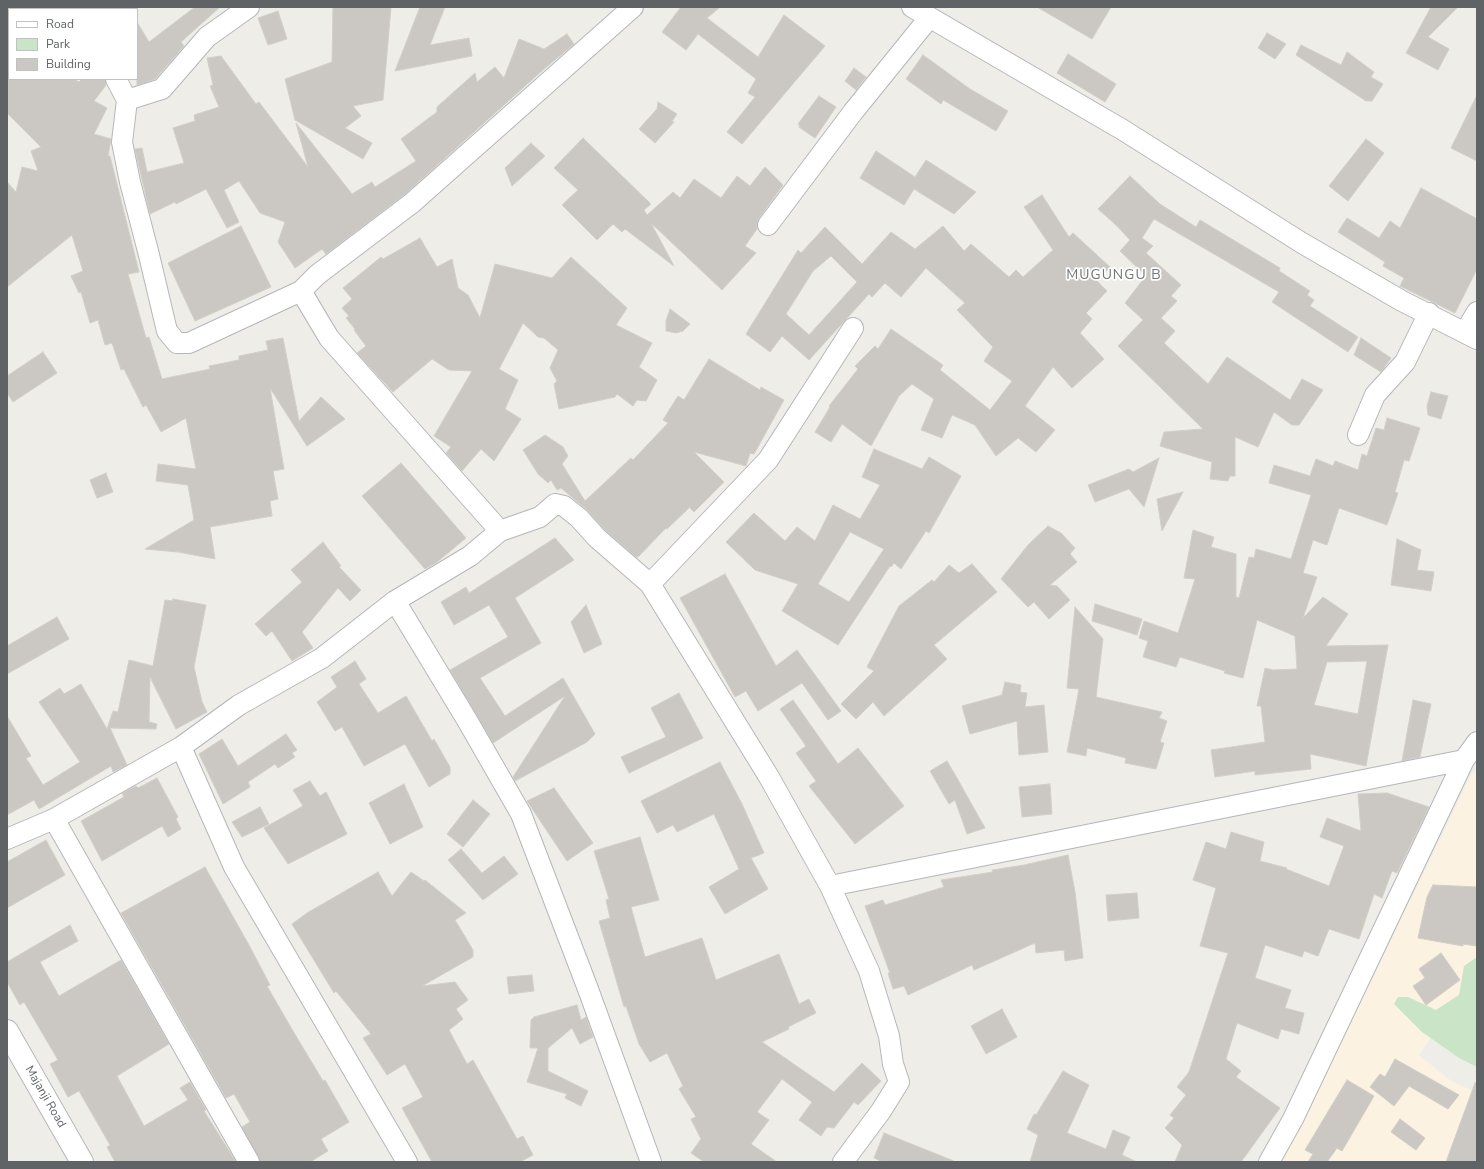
<!DOCTYPE html>
<html>
<head>
<meta charset="utf-8">
<style>
  body { margin:0 }
  #map { position:relative; width:1484px; height:1169px; overflow:hidden; background:#efede8; font-family:"Nunito Sans",sans-serif }
  canvas { display:block }
  .frame { position:absolute; inset:0; border:8px solid #5f6366; pointer-events:none }
  .legend { position:absolute; left:8px; top:8px; width:130px; height:72px; box-sizing:border-box; background:#fff; border:1px solid #bfc1c2; margin:0; padding:5px 7px; list-style:none; font-size:12px; color:#5f6366 }
  .legend li { display:flex; align-items:center; gap:8px; height:20px }
  .legend b { width:20px; border:1px solid #bfc1c2 }
</style>
</head>
<body>
<div id="map">
<canvas width="1484" height="1169"></canvas>
<div class="frame"></div>
<ul class="legend">
<li><b style="height:5px;background:#fff"></b>Road</li>
<li><b style="height:11px;background:#cae4c7"></b>Park</li>
<li><b style="height:11px;background:#cbc8c4"></b>Building</li>
</ul>
</div>
<script>
const g = document.querySelector('canvas').getContext('2d');
g.lineJoin = 'round';
function fillPath(path, color) { g.fillStyle = color; g.fill(path, 'evenodd'); }
const shape = rows => new Path2D(rows.map(r => 'M' + r).join(''));
function trace(path, color, width, dash) { g.strokeStyle = color; g.lineWidth = width; g.lineCap = dash ? 'butt' : 'round'; g.setLineDash(dash || []); g.stroke(path); }
function drawText(font, color, halo, rows, align = 'center') {
  g.font = font + ' "Nunito Sans",sans-serif'; g.lineWidth = 3.5; g.setLineDash([]); g.textBaseline = 'middle'; g.strokeStyle = halo; g.fillStyle = color; for (const [text, x, y, turn = 0] of rows) {
    g.save(); g.translate(x, y); g.rotate((+turn || 0) * Math.PI / 180); g.textAlign = isNaN(turn) ? turn : align; if (halo) g.strokeText(text, 0, 0); g.fillText(text, 0, 0); g.restore();
  }
}
const commercial = shape([
  [1477,771,1477,971,1419,1055,1450,1080,1477,1093,1477,1162,1280,1162,1356,1012,1472,773]
]);
const green = shape([
  [1477,957,1477,1067,1459,1058,1422,1032,1394,1004,1398,997,1408,997,1436,1010,1459,995,1464,966]
]);
const building = shape([
  [195,7,220,7,181,42,184,46,155,79,137,85,137,22,149,42,195,7],
  [333,7,391,7,383,100,353,106,361,116,345,128,372,143,363,159,295,120,285,79,332,62,333,7],
  [420,7,445,7,430,45,469,38,472,56,395,71,420,7],
  [681,7,720,7,707,18,758,57,784,15,825,46,742,144,727,132,755,97,748,93,756,79,698,34,686,50,662,32,681,7],
  [1037,7,1111,7,1092,39,1037,7],
  [1431,7,1458,7,1428,37,1449,49,1438,70,1406,53,1431,7],
  [278,11,287,39,268,45,258,18,278,11],
  [1267,33,1286,44,1275,59,1258,48,1267,33],
  [567,34,574,44,544,69,405,194,326,254,322,249,295,268,278,242,285,222,260,213,239,181,224,190,239,222,227,228,206,189,176,204,175,202,150,214,135,149,142,148,147,172,184,163,173,128,195,121,194,115,219,107,210,86,213,85,207,58,221,56,256,104,259,102,308,167,296,123,352,194,372,182,375,187,416,161,401,139,437,112,437,107,475,73,477,82,495,67,504,78,519,39,544,49,567,34],
  [1301,45,1341,65,1347,52,1374,72,1371,77,1383,84,1372,101,1366,101,1296,55,1301,45],
  [1068,54,1116,84,1105,102,1057,73,1068,54],
  [923,55,970,89,1008,111,996,131,943,100,941,104,906,79,923,55],
  [854,68,866,77,856,90,845,81,854,68],
  [7,79,74,79,79,82,82,79,105,79,106,85,94,101,107,108,94,134,111,139,108,156,110,156,139,272,128,274,146,338,149,337,162,379,210,369,209,366,239,360,239,356,268,350,266,341,283,338,299,421,321,397,345,419,307,446,270,388,284,469,273,471,278,499,270,501,272,516,210,527,215,559,178,552,145,549,194,520,188,485,156,481,158,464,196,469,186,418,161,432,146,405,143,407,124,369,121,370,112,343,105,345,98,320,90,323,81,292,79,293,71,276,83,271,72,235,7,287,7,182,16,192,22,167,38,171,31,151,41,147,7,113,7,79],
  [1477,95,1477,161,1451,148,1477,95],
  [819,96,836,107,815,138,799,127,800,125,798,124,819,96],
  [658,102,677,114,672,121,674,122,655,143,639,129,657,109,658,102],
  [583,138,651,204,644,210,647,215,673,192,680,198,694,179,721,198,737,176,750,186,765,167,783,185,759,218,757,223,757,229,745,246,756,253,722,290,651,223,674,266,625,229,622,232,613,224,597,240,562,205,578,190,554,168,583,138],
  [1366,139,1384,153,1348,201,1329,186,1366,139],
  [531,143,545,156,512,186,505,168,531,143],
  [876,151,915,177,926,160,976,192,954,214,914,189,904,205,860,178,876,151],
  [1130,176,1160,204,1196,227,1200,220,1280,268,1279,271,1310,291,1307,295,1314,300,1310,306,1358,337,1348,352,1272,302,1279,292,1154,219,1142,238,1153,246,1146,253,1181,285,1171,296,1177,301,1161,318,1175,331,1164,343,1208,384,1227,357,1290,400,1302,379,1323,390,1299,425,1292,425,1274,412,1258,447,1235,437,1235,476,1230,476,1228,481,1210,479,1212,462,1160,446,1164,432,1203,429,1118,346,1143,320,1125,303,1146,276,1120,251,1130,240,1116,225,1098,209,1130,176],
  [1421,188,1477,219,1477,269,1455,313,1400,286,1404,278,1383,266,1385,262,1338,232,1347,218,1379,238,1390,221,1400,228,1421,188],
  [1042,195,1069,237,1073,233,1110,267,1097,281,1107,291,1086,313,1092,319,1080,333,1104,359,1072,388,1053,367,1025,406,1055,430,1036,452,1018,438,996,456,975,425,952,415,942,438,921,430,934,399,912,384,899,396,871,446,842,424,831,442,815,432,830,407,829,406,858,369,855,366,875,346,878,349,891,329,943,365,940,370,990,410,1012,381,984,361,993,347,957,310,965,303,926,268,901,297,885,283,872,297,869,294,809,360,782,336,770,352,746,334,798,250,801,253,825,227,862,264,891,232,915,249,943,226,964,251,971,244,1009,277,1016,270,1023,277,1053,250,1024,207,1042,195],
  [831,256,857,282,809,335,786,314,813,271,831,256],
  [241,226,271,287,195,321,168,263,241,226],
  [420,238,437,267,452,259,458,288,468,295,480,318,495,264,552,278,571,257,627,308,616,325,652,343,639,367,657,380,646,401,637,400,633,406,617,394,615,397,559,409,554,384,557,381,550,368,558,350,544,338,538,337,523,323,499,369,518,380,505,409,521,419,494,461,481,449,462,471,446,453,451,447,434,436,472,371,449,370,432,359,393,392,357,353,366,346,354,330,355,329,346,318,349,316,342,308,352,299,343,288,381,257,383,259,420,238],
  [670,309,690,324,683,331,676,333,666,331,666,321,670,309],
  [1361,338,1391,358,1381,372,1354,355,1361,338],
  [43,352,57,373,13,402,7,393,7,376,43,352],
  [709,359,760,390,761,387,784,400,754,454,750,453,746,466,694,452,724,482,694,512,688,506,689,508,667,529,666,528,638,557,636,557,605,530,586,509,561,488,557,490,551,480,548,483,538,474,523,450,545,435,563,447,568,456,562,464,585,501,631,458,633,460,668,423,663,420,678,396,684,400,709,359],
  [1431,392,1448,396,1441,419,1428,415,1427,406,1431,392],
  [1387,418,1420,428,1409,461,1404,460,1395,492,1398,493,1387,525,1339,508,1327,545,1313,540,1303,573,1317,577,1303,618,1323,597,1348,614,1326,646,1388,645,1366,766,1310,754,1311,769,1255,775,1255,771,1215,777,1211,750,1265,742,1261,706,1257,706,1265,668,1273,670,1297,669,1295,636,1257,620,1243,678,1224,673,1225,671,1180,657,1176,667,1143,657,1148,641,1139,638,1144,621,1178,633,1195,579,1184,578,1193,530,1214,537,1211,547,1236,554,1236,597,1239,598,1249,557,1254,558,1256,549,1291,559,1311,495,1269,483,1274,465,1310,476,1316,459,1333,466,1335,461,1358,470,1362,454,1367,456,1376,428,1384,430,1387,418],
  [1367,661,1358,714,1314,705,1327,662,1367,661],
  [874,449,922,469,929,457,961,476,929,533,926,531,901,569,894,563,891,567,890,566,838,645,782,611,798,584,755,570,726,542,754,513,785,541,797,527,815,541,833,505,860,519,880,485,862,477,874,449],
  [850,532,884,549,849,602,818,584,850,532],
  [1159,458,1144,507,1129,489,1095,502,1088,485,1129,469,1133,472,1159,458],
  [401,463,466,538,437,562,425,569,362,496,401,463],
  [106,473,113,492,97,498,90,480,106,473],
  [1183,492,1162,531,1157,499,1183,492],
  [1048,526,1061,533,1075,548,1070,554,1077,562,1050,585,1057,586,1070,600,1049,619,1034,602,1028,607,1001,579,1028,545,1048,526],
  [555,538,574,560,515,598,541,643,480,678,505,716,563,678,595,734,587,742,515,781,513,777,565,696,493,743,450,670,508,637,489,605,454,625,441,602,466,587,469,593,555,538],
  [1397,539,1421,550,1417,570,1434,572,1431,591,1391,585,1397,539],
  [323,542,341,566,339,567,361,590,350,601,338,588,302,632,313,648,292,661,272,631,266,636,255,624,302,582,291,570,323,542],
  [972,564,997,592,934,645,947,659,884,716,873,702,856,719,841,704,874,671,867,667,899,606,932,580,934,582,949,565,959,573,972,564],
  [725,574,776,666,797,650,841,711,828,720,802,683,758,711,746,691,735,697,680,598,725,574],
  [173,599,206,605,194,667,202,702,207,712,176,729,150,677,149,722,157,724,156,729,110,728,127,765,113,772,111,766,39,809,34,800,7,815,7,716,31,756,26,758,43,785,80,762,39,702,60,688,64,694,81,684,107,729,113,711,118,712,129,660,153,666,165,600,173,601,173,599],
  [1095,604,1142,619,1137,635,1092,621,1095,604],
  [586,605,602,644,584,653,571,622,586,605],
  [1075,607,1103,639,1096,697,1162,712,1159,718,1167,721,1160,742,1164,743,1156,769,1125,763,1126,758,1087,748,1086,756,1067,752,1079,689,1067,688,1075,607],
  [57,617,69,639,7,674,7,646,57,617],
  [355,661,366,679,359,684,378,713,406,696,432,741,434,739,450,767,450,774,429,787,405,744,364,766,342,727,335,731,317,702,337,687,331,677,355,661],
  [1005,682,1021,685,1020,692,1027,693,1025,707,1044,705,1048,752,1019,755,1017,721,970,734,962,706,1002,695,1005,682],
  [679,693,703,738,629,773,621,757,666,737,651,708,679,693],
  [793,700,838,764,858,748,904,806,855,844,809,786,816,781,796,753,806,746,780,709,793,700],
  [1413,700,1431,704,1420,757,1402,761,1413,700],
  [286,734,297,750,292,753,295,757,278,768,275,764,248,782,250,787,223,804,199,754,222,739,238,766,286,734],
  [947,761,957,778,985,828,967,834,955,800,949,804,930,771,947,761],
  [720,762,742,804,764,853,751,858,768,889,725,914,709,887,739,869,714,814,677,832,673,825,657,833,641,801,720,762],
  [157,778,178,817,176,819,181,829,168,837,162,826,102,861,81,821,124,797,122,793,136,786,138,788,157,778],
  [310,781,320,796,326,792,347,834,288,864,264,828,303,806,293,790,310,781],
  [404,784,423,827,390,844,369,803,404,784],
  [1050,784,1052,814,1022,817,1019,787,1050,784],
  [554,788,593,843,567,861,527,801,554,788],
  [1387,793,1429,807,1397,873,1392,871,1382,898,1374,894,1359,939,1329,929,1318,956,1304,951,1302,957,1265,945,1255,978,1291,990,1285,1008,1304,1013,1299,1034,1281,1029,1278,1039,1237,1023,1226,1059,1241,1071,1236,1077,1280,1108,1241,1162,1175,1162,1182,1145,1165,1128,1174,1118,1170,1115,1186,1095,1177,1087,1189,1072,1228,953,1200,946,1216,888,1193,880,1206,842,1226,849,1231,832,1264,842,1260,861,1287,868,1286,869,1329,886,1344,846,1320,837,1327,818,1361,831,1358,794,1387,793],
  [473,800,490,814,463,847,447,834,473,800],
  [260,807,269,824,242,837,232,822,260,807],
  [640,837,659,900,631,907,645,957,702,938,716,980,779,954,799,1004,809,999,816,1013,788,1027,789,1029,762,1042,834,1092,862,1063,881,1081,858,1105,854,1102,834,1128,827,1127,821,1136,799,1120,812,1102,782,1079,757,1112,769,1120,751,1144,777,1162,704,1162,691,1153,701,1139,691,1119,696,1117,679,1089,683,1086,667,1053,650,1062,639,1044,626,1006,624,1007,599,921,610,918,606,900,609,899,594,851,640,837],
  [46,840,65,875,7,908,7,862,46,840],
  [461,849,482,873,504,856,518,874,483,900,448,860,461,849],
  [1068,855,1075,892,1083,958,1065,961,1064,950,1036,953,1035,943,974,970,972,965,908,995,904,986,893,989,888,973,890,973,865,906,883,900,885,905,944,887,941,880,993,872,992,870,1024,865,1068,855],
  [205,867,249,945,270,985,267,986,293,1031,323,1081,325,1080,349,1122,321,1139,328,1151,310,1162,260,1162,242,1127,250,1122,234,1094,226,1098,121,913,205,867],
  [378,872,392,896,411,872,424,881,425,880,466,913,455,920,473,950,473,957,422,986,455,982,468,1000,456,1009,463,1019,449,1030,467,1064,473,1060,517,1139,523,1136,533,1155,520,1162,432,1162,402,1108,423,1097,405,1064,387,1075,363,1038,371,1034,336,991,334,993,292,924,307,913,378,872],
  [1433,885,1477,887,1477,946,1463,944,1463,946,1418,938,1427,897,1433,885],
  [1137,893,1139,918,1108,921,1106,895,1137,893],
  [70,925,78,941,40,962,59,996,121,960,169,1044,117,1076,144,1126,188,1100,180,1088,190,1082,206,1110,204,1111,236,1162,115,1162,107,1147,110,1145,79,1091,68,1097,50,1064,58,1060,24,1002,20,1005,7,982,7,962,70,925],
  [1441,953,1460,980,1426,1005,1413,986,1425,978,1419,969,1441,953],
  [532,975,534,991,509,994,507,977,532,975],
  [577,1005,581,1020,586,1017,593,1037,580,1044,572,1028,548,1048,548,1071,588,1091,581,1106,565,1098,567,1094,527,1082,538,1048,530,1048,531,1020,534,1017,577,1005],
  [1002,1009,1017,1037,986,1054,971,1026,1002,1009],
  [1395,1059,1459,1095,1448,1109,1409,1086,1394,1106,1370,1087,1380,1074,1385,1077,1395,1059],
  [1063,1071,1089,1085,1067,1133,1106,1149,1113,1130,1130,1137,1122,1155,1137,1162,1030,1162,1038,1135,1027,1129,1034,1114,1036,1115,1063,1071],
  [1347,1080,1374,1096,1342,1151,1337,1148,1327,1162,1308,1162,1313,1154,1305,1150,1347,1080],
  [1475,1083,1477,1083,1477,1162,1446,1162,1475,1083],
  [1400,1119,1425,1138,1416,1150,1391,1132,1400,1119],
  [884,1133,954,1161,953,1162,883,1162,874,1158,884,1133]
]);
const street = shape([
  [88,7,88,9],
  [249,7,207,37,162,89,127,100,122,142,130,182,149,255,167,331,177,343,189,343,301,291],
  [912,7,1123,130,1302,243,1402,301,1477,339],
  [116,79,127,100],
  [768,225,853,112,929,18],
  [1465,332,1477,312],
  [1358,435,1375,395,1405,362,1429,313],
  [500,531,540,517,555,504,564,506,579,518,597,538,650,584,769,777,830,886,869,971,889,1036,893,1064,899,1082,881,1111,843,1162],
  [650,584,768,460,853,328],
  [395,601,467,720,521,814,588,989,651,1162],
  [54,819,249,1162],
  [7,839,54,819,181,747],
  [830,886,1464,760],
  [407,1162,234,867,181,747,239,705,322,658,395,601,470,556,500,531,329,338,301,291,317,275,412,203,633,7],
  [1269,1162,1293,1119,1464,760,1477,742]
]);
const secondary = shape([
  [7,1031,82,1162]
]);
const streetNames = [
  ["Majanji Road",45,1097,60]
];
const quarterNames = [
  ["MUGUNGU B",1114,276]
];
fillPath(commercial, '#fbf2e1');
fillPath(green, '#cae4c7');
fillPath(building, '#cbc8c4');
trace(building, '#d3cec6', 1);
trace(street, '#b4b7ba', 22);
trace(secondary, '#b4b7ba', 24);
trace(street, '#fff', 20);
trace(secondary, '#fff', 22);
drawText('12px', '#5f6366', '#fff', streetNames);
g.letterSpacing = '1px';
drawText('14px', '#707578', '#fff', quarterNames);
g.letterSpacing = '0px';
</script>
</body>
</html>
